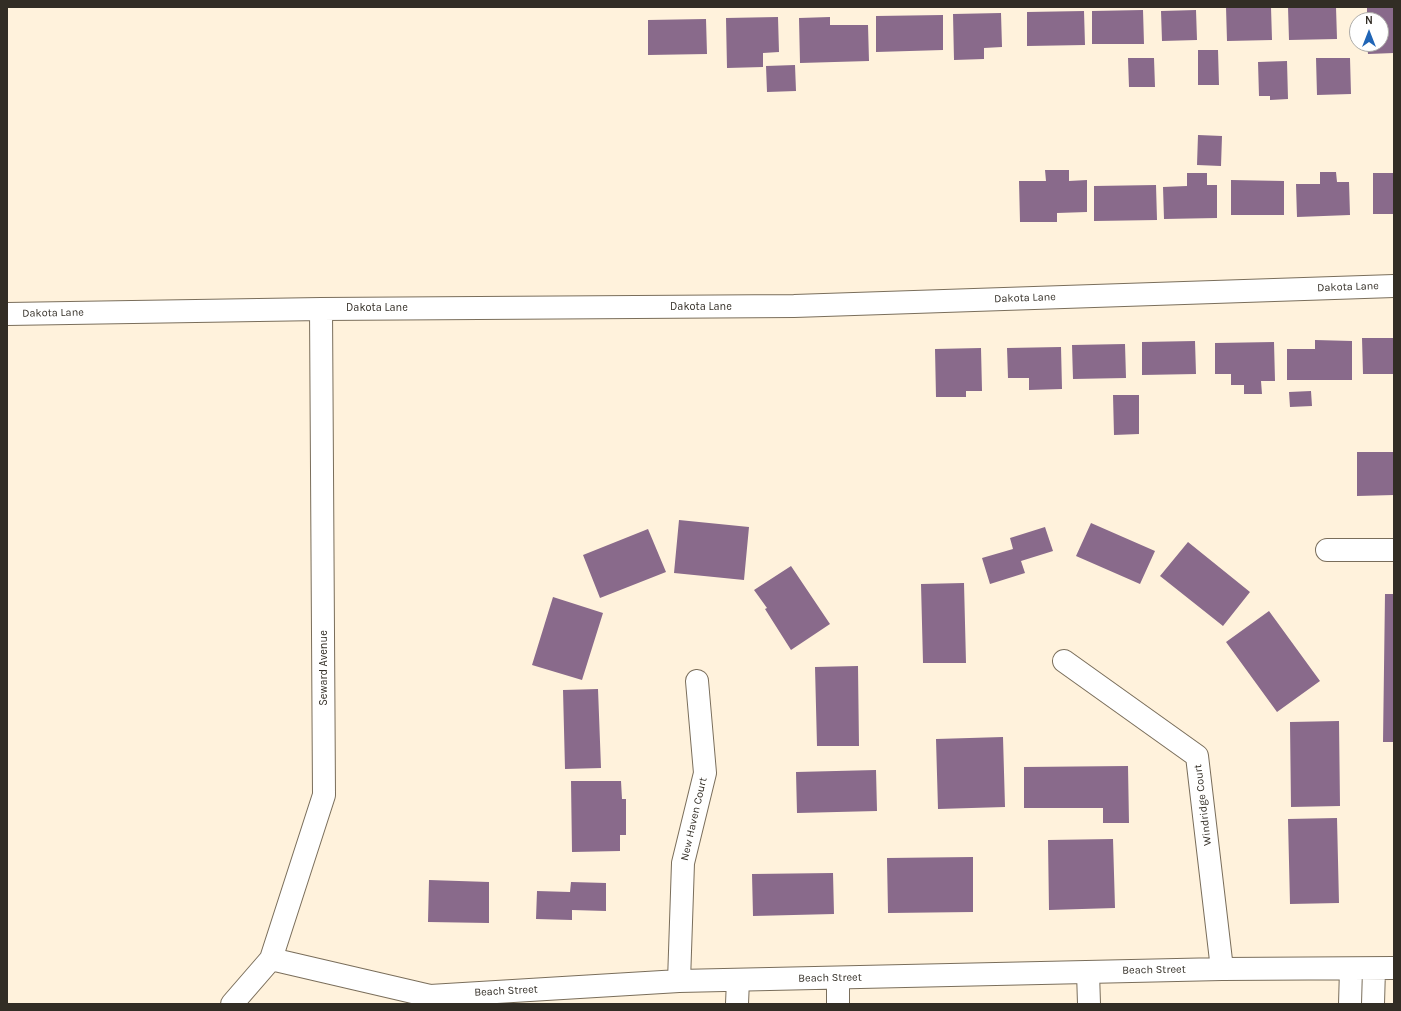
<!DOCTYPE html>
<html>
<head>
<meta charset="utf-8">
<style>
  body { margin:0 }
  #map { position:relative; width:1401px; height:1011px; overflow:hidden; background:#fff2dc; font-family:Karla,sans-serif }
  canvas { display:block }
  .frame { position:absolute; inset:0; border:8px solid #322d25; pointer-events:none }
  .north { position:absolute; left:1349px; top:12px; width:40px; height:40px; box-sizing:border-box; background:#fff; border:1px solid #adaba8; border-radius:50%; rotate:0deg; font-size:11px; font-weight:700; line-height:16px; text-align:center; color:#322d25 }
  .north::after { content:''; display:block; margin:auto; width:14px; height:18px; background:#2065b6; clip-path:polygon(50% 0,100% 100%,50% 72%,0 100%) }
</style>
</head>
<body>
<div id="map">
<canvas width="1401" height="1011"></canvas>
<div class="frame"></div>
<div class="north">N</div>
</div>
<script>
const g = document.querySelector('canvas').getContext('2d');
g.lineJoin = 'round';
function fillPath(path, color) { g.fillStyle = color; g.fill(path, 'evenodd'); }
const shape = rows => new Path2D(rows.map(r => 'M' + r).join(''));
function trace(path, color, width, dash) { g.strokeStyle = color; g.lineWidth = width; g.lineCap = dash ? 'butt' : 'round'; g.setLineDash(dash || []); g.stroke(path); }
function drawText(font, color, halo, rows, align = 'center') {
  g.font = font + ' Karla,sans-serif'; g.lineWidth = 4; g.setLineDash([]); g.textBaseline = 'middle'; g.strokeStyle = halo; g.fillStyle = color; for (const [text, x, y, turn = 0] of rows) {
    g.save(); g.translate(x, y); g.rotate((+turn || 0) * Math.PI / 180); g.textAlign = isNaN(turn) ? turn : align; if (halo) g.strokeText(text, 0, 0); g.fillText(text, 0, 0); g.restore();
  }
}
const building = shape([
  [1226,7,1271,7,1272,40,1227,41],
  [1288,7,1336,7,1337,39,1289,40],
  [1367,7,1394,7,1394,53,1368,54,1367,44,1381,44,1381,20,1367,20],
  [1143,10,1144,44,1092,44,1092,11],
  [1196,10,1197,40,1162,41,1161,11],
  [1084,11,1085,45,1027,46,1027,12],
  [1001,13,1002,47,984,48,984,59,954,60,953,14],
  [943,15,943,50,876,52,876,16],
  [778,17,779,52,763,53,763,67,727,68,726,18],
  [830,17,830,25,868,25,869,61,800,63,799,18],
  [706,19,707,54,648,55,648,20],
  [1198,50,1218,50,1219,85,1198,85],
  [1128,58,1154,58,1155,87,1129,87],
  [1316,58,1350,58,1351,94,1317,95],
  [1287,61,1288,99,1270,100,1270,96,1259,96,1258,62],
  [795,65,796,91,767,92,766,66],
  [1198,135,1222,136,1221,166,1197,165],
  [1045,170,1069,170,1069,181,1087,180,1087,212,1057,213,1057,222,1020,222,1019,181,1046,181],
  [1320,172,1336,172,1337,182,1349,182,1350,215,1297,217,1296,184,1320,184],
  [1187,173,1207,173,1207,185,1217,185,1217,218,1164,219,1163,187,1187,186],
  [1373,173,1394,173,1394,214,1373,214],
  [1231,180,1284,181,1284,215,1231,215],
  [1156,185,1157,220,1094,221,1094,186],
  [1362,338,1394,338,1394,374,1363,374],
  [1315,340,1352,341,1352,380,1287,380,1287,349,1315,349],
  [1195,341,1196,374,1142,375,1142,342],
  [1274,342,1275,381,1261,381,1262,394,1244,394,1244,385,1231,385,1231,374,1215,374,1215,343],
  [1125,344,1126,378,1073,379,1072,345],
  [1061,347,1062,389,1029,390,1029,378,1008,378,1007,348],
  [981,348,982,391,966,391,966,397,936,397,935,349],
  [1311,391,1312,406,1290,407,1289,392],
  [1113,395,1139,395,1139,434,1114,435],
  [1357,452,1394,452,1394,495,1357,496],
  [679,520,749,527,744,580,674,573],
  [1091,523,1155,551,1140,584,1076,556],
  [1045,527,1053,551,1021,561,1025,573,990,584,982,558,1013,549,1010,538],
  [648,529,666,572,600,598,583,555],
  [1188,542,1250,592,1223,626,1160,576],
  [791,566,830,624,791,650,765,609,767,608,754,590],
  [964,583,966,663,923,663,921,584],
  [1385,594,1394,594,1394,742,1383,742],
  [553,597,603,613,582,680,532,665],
  [1269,611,1320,681,1277,712,1226,642],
  [858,666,859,746,817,746,815,667],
  [598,689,601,768,565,769,563,690],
  [1339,721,1340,806,1291,807,1290,722],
  [1003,737,1005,807,938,809,936,739],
  [1128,766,1129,823,1103,823,1103,808,1024,808,1024,767],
  [876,770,877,811,797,813,796,772],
  [571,781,621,781,622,799,626,799,626,835,620,835,620,851,572,852],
  [1337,818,1339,903,1290,904,1288,819],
  [1113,839,1115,908,1049,910,1048,840],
  [973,857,973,912,888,913,887,858],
  [833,873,834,914,753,916,752,874],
  [429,880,489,882,489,923,428,922],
  [571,882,606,883,606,911,572,910,572,920,536,919,537,891,570,892]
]);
const minor = shape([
  [7,314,321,309,794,306,1394,286],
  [1327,550,1394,550],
  [1064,661,1197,756,1222,969],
  [271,959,430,996,679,981,1222,969,1394,968],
  [1088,972,1089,1004],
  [838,978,838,1004],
  [679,981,683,863,705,773,697,681],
  [232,1004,271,959,324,795,321,309],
  [737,1004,738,980],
  [1350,1004,1351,969],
  [1373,1004,1374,969]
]);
const streetNames = [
  ["Dakota Lane",1348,287,-2],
  ["Dakota Lane",1025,298,-2],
  ["Dakota Lane",701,307],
  ["Dakota Lane",377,308],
  ["Dakota Lane",53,313,-1],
  ["Seward Avenue",324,668,-90],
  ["Windridge Court",1203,805,-97],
  ["New Haven Court",694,819,-77],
  ["Beach Street",1154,970,-1],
  ["Beach Street",830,978,-1],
  ["Beach Street",506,991,-3]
];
fillPath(building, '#896a8b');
trace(minor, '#7a6e5b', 24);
trace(minor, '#fff', 22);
drawText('11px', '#322d25', '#fff', streetNames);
</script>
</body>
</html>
